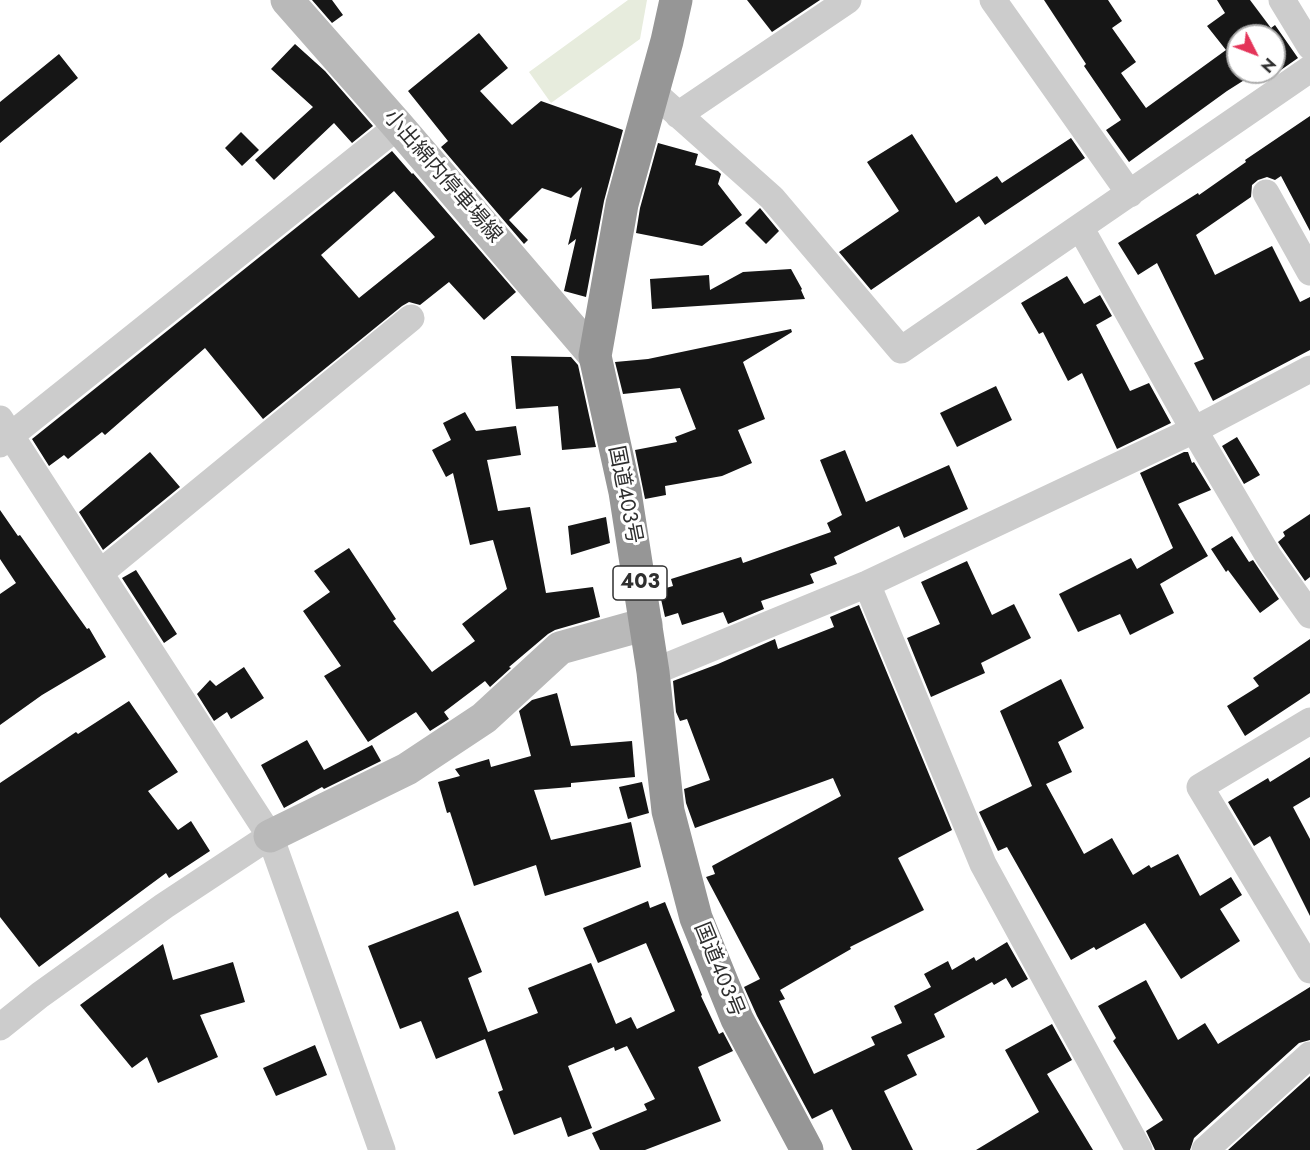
<!DOCTYPE html>
<html>
<head>
<meta charset="utf-8">
<style>
  body { margin:0 }
  #map { position:relative; width:1310px; height:1150px; overflow:hidden; background:#fff; font-family:Jost,sans-serif }
  canvas { display:block }
  .north { position:absolute; left:1226px; top:24px; width:60px; height:60px; box-sizing:border-box; background:#fff; border:2px solid #acacac; border-radius:50%; rotate:132deg; font-size:16px; font-weight:700; line-height:24px; text-align:center; color:#2f2f2f }
  .north::after { content:''; display:block; margin:auto; width:21px; height:27px; background:#e43459; clip-path:polygon(50% 0,100% 100%,50% 72%,0 100%) }
</style>
</head>
<body>
<div id="map">
<canvas width="1310" height="1150"></canvas>
<div class="north">N</div>
</div>
<script>
const g = document.querySelector('canvas').getContext('2d');
g.lineJoin = 'round';
function fillPath(path, color) { g.fillStyle = color; g.fill(path, 'evenodd'); }
const shape = rows => new Path2D(rows.map(r => 'M' + r).join(''));
function trace(path, color, width, dash) { g.strokeStyle = color; g.lineWidth = width; g.lineCap = dash ? 'butt' : 'round'; g.setLineDash(dash || []); g.stroke(path); }
function drawText(font, color, halo, rows, align = 'center') {
  g.font = font + ' Jost,"Noto Sans JP",sans-serif'; g.lineWidth = 6; g.setLineDash([]); g.textBaseline = 'middle'; g.strokeStyle = halo; g.fillStyle = color; for (const [text, x, y, turn = 0] of rows) {
    g.save(); g.translate(x, y); g.rotate((+turn || 0) * Math.PI / 180); g.textAlign = isNaN(turn) ? turn : align; if (halo) g.strokeText(text, 0, 0); g.fillText(text, 0, 0); g.restore();
  }
}
const green = shape([
  [628,0,647,0,640,39,551,103,529,72]
]);
const building = shape([
  [312,0,332,0,343,15,332,23],
  [747,0,820,0,772,32],
  [1044,0,1108,0,1122,21,1112,28,1136,62,1121,73,1146,108,1226,50,1207,26,1225,13,1217,0,1250,0,1271,28,1275,25,1298,58,1268,79,1263,72,1274,72,1274,36,1238,36,1238,72,1257,72,1227,91,1129,162,1106,130,1121,120,1084,66,1086,64],
  [479,33,508,68,480,91,512,125,541,101,623,130,604,201,586,297,564,291,576,239,568,245,582,187,571,198,542,188,509,220,528,240,524,244,441,147,448,141,408,91],
  [295,44,325,71,373,126,352,143,334,123,274,180,255,160,313,107,271,69],
  [59,54,78,78,0,143,0,102],
  [1310,116,1310,231,1281,176,1275,180,1267,177,1258,180,1252,185,1251,197,1196,235,1215,275,1272,246,1300,302,1310,297,1310,350,1213,401,1194,363,1204,359,1157,263,1138,275,1118,243,1198,193,1199,195,1246,162,1245,160],
  [241,132,259,150,242,166,225,148],
  [912,134,956,203,997,176,1002,183,1071,138,1085,158,985,225,979,216,871,290,839,252,899,211,867,162],
  [658,143,698,154,695,165,718,171,721,174,718,184,742,215,702,246,636,233,640,208],
  [392,151,412,174,413,173,516,292,484,320,449,282,420,305,409,302,402,306,263,419,205,348,105,435,102,432,68,459,64,455,49,466,32,439],
  [394,191,435,237,359,298,321,255],
  [760,208,779,231,766,244,745,223],
  [791,269,802,289,801,290,805,299,652,309,650,279,709,275,710,290,743,272],
  [1067,276,1084,304,1100,295,1112,316,1096,325,1130,391,1149,383,1171,423,1117,449,1082,373,1068,381,1043,332,1039,334,1021,303],
  [791,329,792,332,743,362,765,419,738,430,752,463,722,476,665,486,666,495,645,499,635,450,677,442,675,437,696,429,680,388,623,394,615,362,648,359],
  [511,356,571,357,578,365,596,447,562,450,558,406,516,409],
  [996,386,1012,420,957,447,940,413],
  [465,412,476,431,516,426,521,455,487,460,498,511,530,507,546,593,593,587,600,617,555,630,548,634,509,667,511,668,490,687,485,681,444,712,449,719,430,731,416,712,368,742,324,676,341,666,303,611,330,592,314,571,349,548,396,619,393,621,432,672,475,641,462,624,507,589,493,540,470,545,453,473,446,477,432,450,451,440,443,423],
  [1237,437,1260,475,1244,484,1222,446],
  [845,450,866,502,949,465,968,509,904,538,899,526,834,557,837,564,810,574,814,583,761,601,764,609,728,624,723,612,682,625,678,613,665,617,659,590,673,586,671,579,741,557,743,563,831,532,827,523,842,515,820,460],
  [150,452,180,487,103,550,79,512],
  [1184,452,1188,452,1192,463,1194,462,1211,490,1178,504,1208,556,1160,584,1174,613,1130,635,1120,614,1078,632,1059,594,1131,558,1137,569,1173,548,1140,473],
  [0,510,18,536,20,535,87,629,89,628,106,657,42,695,0,725,0,594,16,583,0,559],
  [1310,514,1310,577,1305,581,1278,542,1285,536,1283,532],
  [606,517,610,543,571,555,568,526],
  [1232,536,1249,562,1253,560,1279,599,1260,613,1228,570,1226,572,1211,549],
  [967,561,992,615,1014,604,1031,638,981,663,985,673,931,697,907,638,940,624,921,582],
  [136,570,177,634,164,643,122,578],
  [859,605,952,830,898,858,924,910,850,947,851,949,780,990,785,999,779,1001,814,1074,875,1045,871,1037,902,1023,894,1006,931,987,924,974,948,961,952,970,974,957,976,961,1007,942,1028,979,1012,988,1006,978,994,985,992,982,934,1014,945,1037,907,1055,917,1075,884,1091,913,1150,852,1150,832,1109,812,1119,757,1016,744,987,760,979,706,877,715,874,712,866,841,796,833,778,695,828,686,803,684,789,710,780,687,719,680,721,676,712,673,681,718,664,775,639,778,649,834,627,830,617],
  [1310,639,1310,693,1245,736,1227,706,1259,686,1253,678],
  [244,667,264,698,231,719,227,712,214,721,197,694,210,680,216,686],
  [1061,679,1084,728,1058,742,1072,772,1046,784,1084,854,1112,838,1133,875,1149,865,1151,868,1178,854,1200,896,1231,877,1242,895,1220,909,1240,941,1181,979,1145,923,1096,950,1094,947,1071,960,1007,847,998,851,979,812,1032,786,1000,711],
  [557,693,571,746,632,741,635,777,571,783,571,787,534,790,551,840,631,822,641,867,545,896,536,865,474,886,450,812,447,813,438,782,460,776,455,769,489,759,491,767,531,756,519,711,532,700],
  [129,701,178,772,148,791,178,830,191,821,210,851,169,878,166,873,39,967,0,917,0,783,76,732,78,734],
  [307,740,324,770,372,745,381,761,324,789,322,787,284,808,261,765],
  [1310,757,1310,797,1293,807,1310,839,1310,916,1270,836,1254,846,1228,802,1268,778,1270,782],
  [642,782,649,813,628,819,619,787],
  [648,901,650,908,665,902,702,995,701,996,719,1034,723,1032,733,1051,698,1067,721,1121,645,1150,600,1150,592,1133,647,1110,644,1104,655,1099,627,1046,615,1051,614,1047,568,1066,592,1128,568,1137,561,1117,514,1135,498,1092,503,1090,485,1039,436,1059,421,1021,400,1029,368,946,458,911,482,972,468,978,488,1032,538,1013,528,988,591,963,616,1024,631,1017,637,1029,675,1011,646,943,598,963,583,928],
  [163,944,173,980,233,962,245,1002,200,1015,218,1057,158,1083,147,1057,132,1068,80,1005],
  [1146,980,1178,1040,1205,1023,1218,1044,1310,987,1310,1040,1299,1043,1194,1138,1190,1150,1155,1150,1146,1131,1163,1120,1113,1041,1116,1038,1098,1006],
  [1052,1024,1072,1060,1047,1074,1093,1150,976,1150,1039,1112,1005,1050],
  [315,1045,327,1075,276,1096,263,1068],
  [1310,1076,1310,1150,1228,1150]
]);
const street = shape([
  [993,0,1130,194],
  [1282,0,1310,46],
  [653,92,772,198,901,350,1310,69],
  [678,115,848,0],
  [1266,193,1310,272],
  [1080,227,1194,430,1269,557,1310,615],
  [0,419,270,836,382,1150],
  [0,444,398,126],
  [100,573,411,318],
  [867,584,983,864,1139,1150],
  [653,672,867,584,1194,430,1310,369],
  [1310,721,1200,787,1310,970],
  [0,1027,40,995,164,906,270,836],
  [1205,1150,1310,1055]
]);
const secondary = shape([
  [287,0,398,126,595,356],
  [270,836,407,769,484,718,560,648,646,624]
]);
const highway = shape([
  [676,0,667,41,622,204,595,356,625,492,653,672,668,811,696,918,737,1019,807,1150]
]);
const shields = [
  [640,583,54]
];
const shieldNames = [
  ["403",640,583]
];
const streetNames = [
  ["小出綿内停車場線",442,177,49],
  ["国道403号",624,495,79],
  ["国道403号",718,970,68]
];
fillPath(green, '#e7ecdd');
fillPath(building, '#161616');
trace(street, '#ccc', 27);
trace(secondary, '#b9b9b9', 33);
trace(highway, '#969696', 33);
for (const [x, y, w] of shields) { const box = new Path2D(); box.roundRect(x - w / 2, y - 17, w, 34, 4.5); g.fillStyle = '#fff'; g.fill(box); trace(box, '#2f2f2f', 1.5); }
drawText('bold 20px', '#2f2f2f', null, shieldNames);
drawText('21px', '#2f2f2f', '#fff', streetNames);
</script>
</body>
</html>
